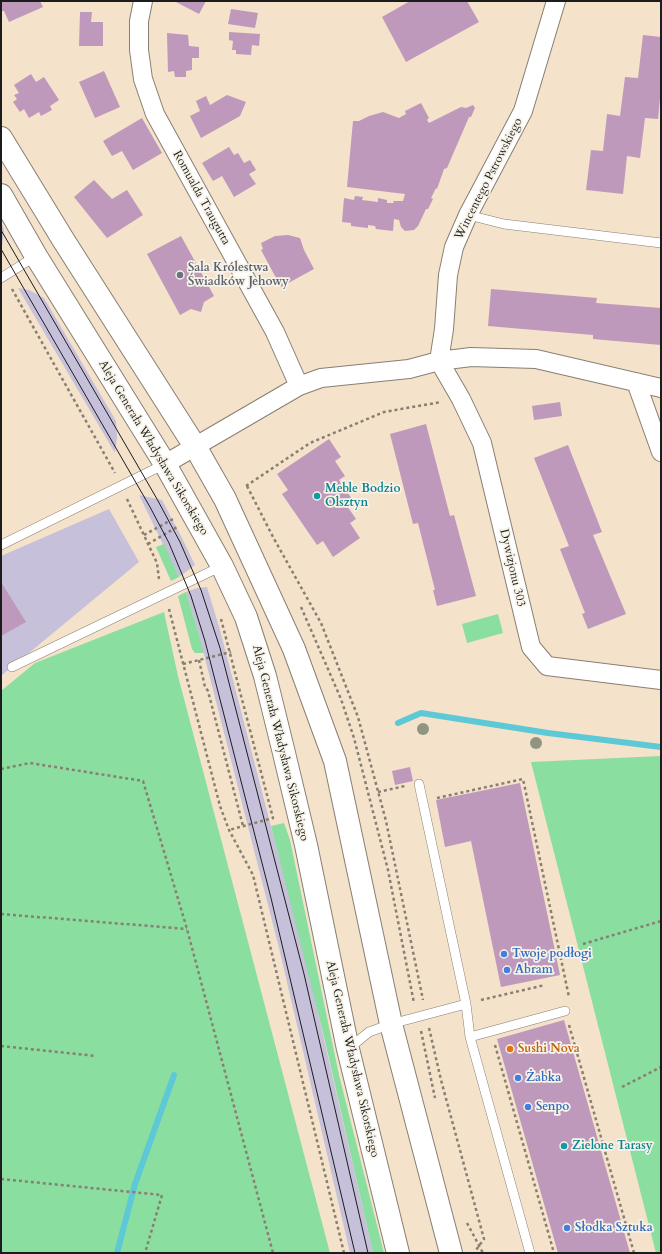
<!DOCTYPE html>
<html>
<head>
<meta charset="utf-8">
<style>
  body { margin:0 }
  #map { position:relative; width:662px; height:1254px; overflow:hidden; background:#f4e2ca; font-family:Cardo,serif }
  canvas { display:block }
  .frame { position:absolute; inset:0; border:2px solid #1c1c1c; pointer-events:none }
</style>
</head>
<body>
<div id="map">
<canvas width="662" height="1254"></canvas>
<div class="frame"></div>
</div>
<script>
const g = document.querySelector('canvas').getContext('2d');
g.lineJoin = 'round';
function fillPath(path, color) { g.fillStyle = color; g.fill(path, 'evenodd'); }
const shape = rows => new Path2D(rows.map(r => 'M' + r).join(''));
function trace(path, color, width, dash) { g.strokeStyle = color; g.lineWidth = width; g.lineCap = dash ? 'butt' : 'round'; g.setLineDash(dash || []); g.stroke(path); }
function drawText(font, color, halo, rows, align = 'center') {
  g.font = font + ' Cardo,serif'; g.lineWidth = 3.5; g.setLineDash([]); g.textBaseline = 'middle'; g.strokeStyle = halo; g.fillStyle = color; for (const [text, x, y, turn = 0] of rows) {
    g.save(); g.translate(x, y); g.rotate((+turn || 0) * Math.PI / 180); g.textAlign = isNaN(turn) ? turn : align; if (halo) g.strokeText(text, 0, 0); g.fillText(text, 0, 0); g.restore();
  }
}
const industrial = shape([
  [1,223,4,229,1,255],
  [18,288,29,290,44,298,116,421,117,438,115,453],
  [139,495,162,500,181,536,195,565,179,577],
  [109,509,139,562,1,676,1,556],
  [207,587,220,630,307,965,373,1253,350,1253,279,948,198,631,186,592,197,588]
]);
const green = shape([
  [164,544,179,577,171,581,156,547],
  [186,592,198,631,204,653,195,653,192,649,178,596],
  [164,612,178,676,330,1253,1,1253,1,691,35,663],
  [498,614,503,633,467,643,462,624],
  [661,756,661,1253,656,1253,531,762],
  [284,823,290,840,339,1075,384,1253,373,1253,325,1041,271,826]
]);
const stream = shape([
  [398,723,421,713,548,733,661,747],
  [117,1253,135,1184,174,1075]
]);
const building = shape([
  [1,1,40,1,43,7,9,22,4,11,1,11],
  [174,1,206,1,199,14],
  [410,1,467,1,479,22,406,62,382,17],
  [231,9,258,13,255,28,228,24],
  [80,12,92,12,91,22,103,22,103,46,79,46],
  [229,32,260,34,259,46,252,45,251,55,236,54,236,50,232,50,233,41,229,40],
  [167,33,188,35,189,46,199,47,199,58,192,58,192,70,186,71,186,77,175,77,174,71,168,72],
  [643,35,661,37,661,88,658,119,645,118,640,158,627,156,623,194,586,190,591,150,603,151,607,114,620,116,625,77,638,78],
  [104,71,120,107,95,118,79,82],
  [31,74,36,82,44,77,59,100,50,106,52,110,41,116,39,112,29,118,24,109,20,112,13,102,17,99,14,95,19,93,14,85],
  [227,95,246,102,240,116,201,138,190,116,200,111,196,101,206,96,210,105],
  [421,103,429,118,427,120,429,123,461,107,466,108,473,105,475,108,471,117,469,117,447,168,444,169,437,189,436,188,431,198,433,199,428,209,426,209,418,226,414,230,405,231,401,227,399,220,394,219,393,231,376,229,375,226,368,225,368,228,351,226,351,223,342,222,344,198,354,200,355,196,363,197,362,200,378,202,378,198,387,200,387,203,394,203,393,201,403,201,405,194,347,187,353,121,359,121,369,116,383,112,399,118,406,114,405,111],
  [142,118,162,153,133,170,122,151,112,156,103,141],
  [229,147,234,155,238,153,244,163,250,160,256,170,249,174,256,184,234,197,222,176,213,181,202,163],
  [94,180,112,199,127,190,143,215,107,238,74,197],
  [288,235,300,238,304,250,314,269,281,287,261,250,263,249,261,243,275,236],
  [181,236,214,296,204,302,201,312,191,309,180,315,147,254],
  [491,289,597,298,596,303,661,308,661,345,593,339,593,335,488,326],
  [560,402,562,416,534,420,532,406],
  [426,424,450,516,454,515,476,596,437,606,433,590,435,590,418,523,413,524,390,434],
  [329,439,341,457,335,461,345,476,339,480,352,499,345,503,356,519,350,523,360,538,333,557,323,541,317,545,282,494,288,490,277,474],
  [568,445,602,532,593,535,626,614,588,629,582,614,585,613,560,549,569,546,534,458],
  [1,582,26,622,1,636],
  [410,767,413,781,395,785,392,771],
  [520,783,560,975,501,987,471,841,445,847,436,800],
  [564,1020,630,1253,558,1253,497,1039]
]);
const path = shape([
  [12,289,115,473],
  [246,486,310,443,384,412,441,402],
  [247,486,273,537,321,623,358,717,386,821,423,1000],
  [127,499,157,563,159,579],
  [144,535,173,519],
  [148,544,177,527],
  [301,607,341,699,354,738,388,870,414,1003],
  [169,609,220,806,229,830,253,875,344,1253],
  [221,619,273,818,229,830],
  [199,660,205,687,208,691,243,826],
  [183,664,231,652],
  [1,769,30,763,143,781,187,929,273,1253],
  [378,792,405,786],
  [437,798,523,779,569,997],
  [1,914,187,929],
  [583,944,661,921],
  [481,1000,545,985],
  [569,1025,634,1253],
  [429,1028,441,1080,484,1239,476,1250,477,1253],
  [421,1031,435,1098],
  [495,1045,554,1253],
  [1,1046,96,1056],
  [622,1087,661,1067],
  [1,1179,162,1195,145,1253],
  [467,1223,483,1253]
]);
const lane = shape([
  [468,215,504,224,661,243],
  [1,278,36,256],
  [1,545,165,464],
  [12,667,222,566],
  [419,784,466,1004,470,1037,530,1253],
  [470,1037,565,1011],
  [348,1049,369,1032,391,1024,466,1004]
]);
const street = shape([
  [143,1,139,21,139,50,143,79,155,114,275,332,299,386],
  [439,361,461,399,482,443,531,647,547,666,661,680],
  [439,361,444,329,448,275,454,247,468,215,523,111,556,1],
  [636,382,661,452],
  [165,464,299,386,321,378,409,369,439,361,471,357,536,359,661,388]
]);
const secondary = shape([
  [1,138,64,241,196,448,225,499,294,649,335,761,391,1024,451,1253],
  [1,195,36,256,165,464,222,566,246,617,265,676,283,749,306,845,348,1049,398,1253]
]);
const tram = shape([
  [1,230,157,499,180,542,201,590,220,648,304,974,368,1253],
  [1,249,150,507,169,543,191,596,205,641,271,898,355,1253]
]);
const trees = [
  [423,729],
  [536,743]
];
const markers = [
  [180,275,4,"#6b7280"],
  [317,496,4,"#0f9aa8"],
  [504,954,4,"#3f7fe0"],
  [507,970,4,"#3f7fe0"],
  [510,1049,4,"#e8710a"],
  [518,1078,4,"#3f7fe0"],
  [528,1107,4,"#3f7fe0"],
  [564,1146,4,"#0f9aa8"],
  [567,1228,4,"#3f7fe0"]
];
const streetNames = [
  ["Wincentego Pstrowskiego",489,179,-63],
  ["Romualda Traugutta",201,198,61],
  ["Aleja Generała Władysława Sikorskiego",153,448,59],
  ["Dywizjonu 303",512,568,77],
  ["Aleja Generała Władysława Sikorskiego",280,743,76],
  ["Aleja Generała Władysława Sikorskiego",352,1059,77]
];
const worshipNames = [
  ["Sala Królestwa",188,268],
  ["Świadków Jehowy",188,282]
];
const cultureNames = [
  ["Meble Bodzio",325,489],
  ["Olsztyn",325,503],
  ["Zielone Tarasy",572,1146]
];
const shopNames = [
  ["Twoje podłogi",512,954],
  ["Abram",515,970],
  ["Żabka",526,1078],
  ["Senpo",536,1107],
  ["Słodka Sztuka",575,1228]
];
const foodNames = [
  ["Sushi Nova",518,1049]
];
fillPath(industrial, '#c6c0da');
fillPath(green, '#8adea0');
trace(stream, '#5dc8d6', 6);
fillPath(building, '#be99bb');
trace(lane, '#887f73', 10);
trace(street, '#887f73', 20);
trace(secondary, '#887f73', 24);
trace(path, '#887f73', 2.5, [3, 3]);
trace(lane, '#fff', 9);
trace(street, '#fff', 18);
trace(secondary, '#fff', 22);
trace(tram, '#1c1c1c', 1);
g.fillStyle = '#8f9580';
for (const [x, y] of trees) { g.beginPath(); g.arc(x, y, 6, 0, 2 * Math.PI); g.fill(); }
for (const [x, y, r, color] of markers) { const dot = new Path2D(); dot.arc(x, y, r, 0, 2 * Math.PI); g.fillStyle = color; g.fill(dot); trace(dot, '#f7f3e8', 1.5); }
drawText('12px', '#1c1c1c', '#f7f3e8', streetNames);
drawText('bold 12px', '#5b616d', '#f7f3e8', worshipNames, 'left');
drawText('bold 12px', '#0d838f', '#f7f3e8', cultureNames, 'left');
drawText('bold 12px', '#366cbe', '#f7f3e8', shopNames, 'left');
drawText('bold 12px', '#c56008', '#f7f3e8', foodNames, 'left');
</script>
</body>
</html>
